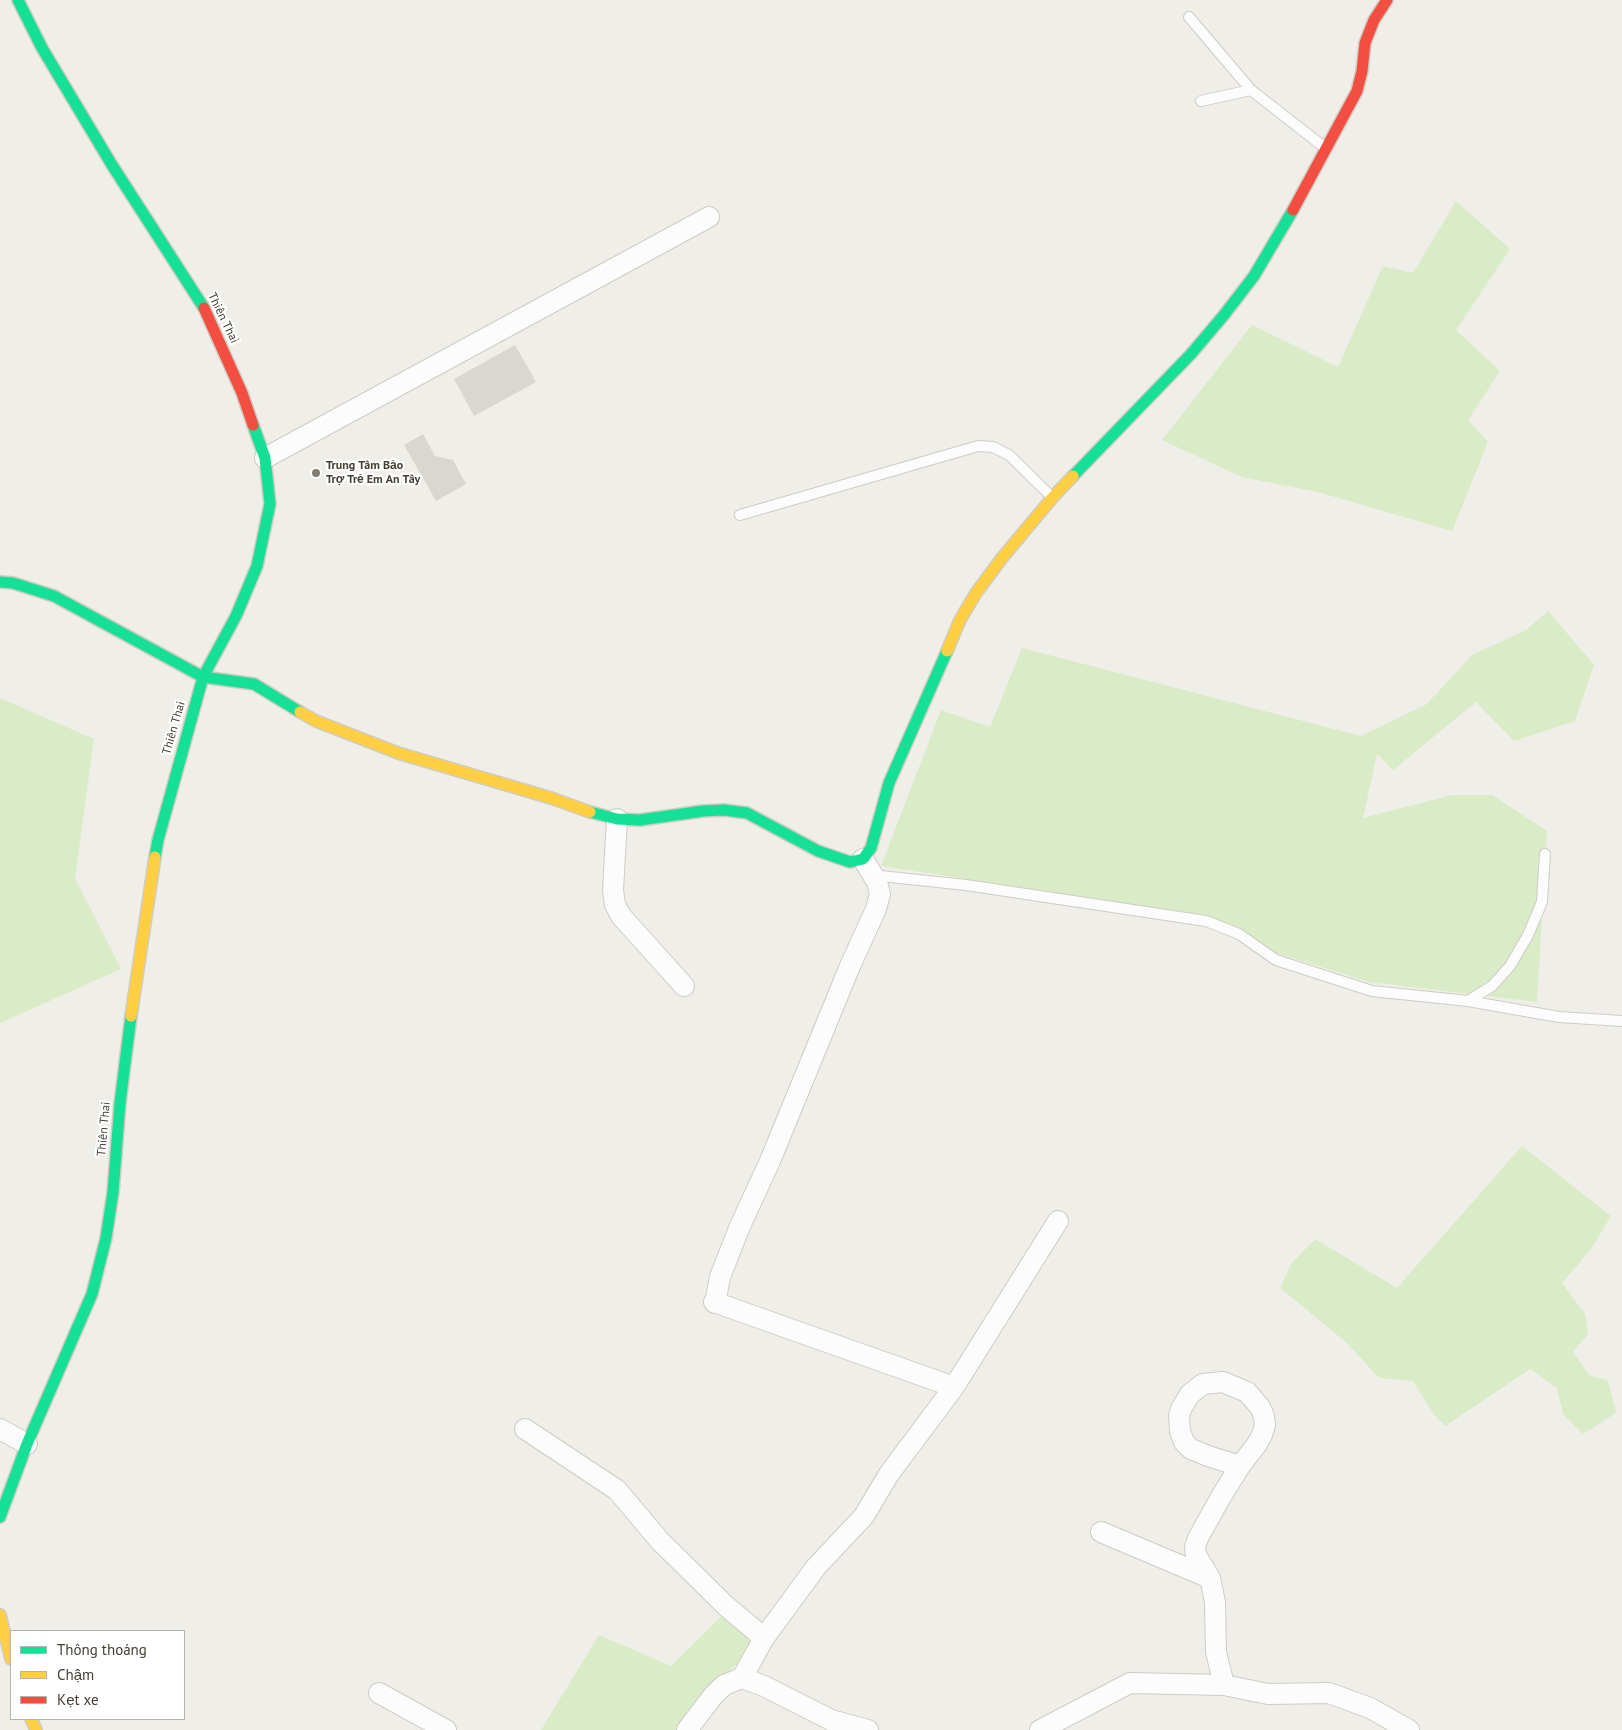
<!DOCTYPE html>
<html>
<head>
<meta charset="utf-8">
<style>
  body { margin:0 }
  #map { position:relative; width:1622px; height:1730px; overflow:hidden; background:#f0eee8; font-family:"PT Sans",sans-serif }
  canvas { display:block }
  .legend { position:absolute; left:10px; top:1630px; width:175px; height:90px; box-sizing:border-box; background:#fff; border:1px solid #b5b3ae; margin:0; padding:6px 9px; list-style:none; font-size:15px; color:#454034 }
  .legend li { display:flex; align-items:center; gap:10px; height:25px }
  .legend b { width:25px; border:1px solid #b5b3ae }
</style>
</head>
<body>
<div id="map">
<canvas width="1622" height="1730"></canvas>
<ul class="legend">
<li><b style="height:6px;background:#16e098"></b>Thông thoáng</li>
<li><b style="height:6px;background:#ffcf43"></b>Chậm</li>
<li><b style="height:6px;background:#f24e42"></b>Kẹt xe</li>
</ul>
</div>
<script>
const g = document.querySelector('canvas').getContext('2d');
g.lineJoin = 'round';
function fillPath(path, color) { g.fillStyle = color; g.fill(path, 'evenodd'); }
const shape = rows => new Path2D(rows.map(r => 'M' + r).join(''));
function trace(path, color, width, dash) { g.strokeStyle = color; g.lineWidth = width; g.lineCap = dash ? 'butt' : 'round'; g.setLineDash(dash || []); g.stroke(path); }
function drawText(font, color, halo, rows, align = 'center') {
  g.font = font + ' "PT Sans",sans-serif'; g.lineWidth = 4.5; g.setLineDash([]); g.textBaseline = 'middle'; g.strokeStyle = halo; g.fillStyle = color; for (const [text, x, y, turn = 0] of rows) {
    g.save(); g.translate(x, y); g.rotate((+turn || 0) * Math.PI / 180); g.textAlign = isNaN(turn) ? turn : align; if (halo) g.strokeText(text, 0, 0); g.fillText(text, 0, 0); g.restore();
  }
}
const green = shape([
  [1456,201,1510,249,1456,330,1500,371,1468,420,1488,442,1452,531,1318,492,1242,477,1162,440,1252,325,1338,367,1383,266,1413,273],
  [1548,611,1594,665,1575,721,1514,741,1476,702,1393,770,1377,754,1363,818,1452,795,1492,795,1547,831,1537,1002,1369,982,1267,950,1203,915,881,866,941,710,990,727,1022,648,1361,736,1427,704,1472,655,1526,630],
  [0,698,94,739,75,878,121,969,0,1023],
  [1522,1146,1611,1216,1591,1249,1562,1283,1585,1314,1588,1334,1573,1352,1590,1376,1608,1380,1616,1413,1583,1434,1563,1414,1557,1388,1530,1369,1445,1426,1433,1413,1413,1381,1379,1378,1347,1343,1280,1288,1291,1264,1315,1239,1397,1288],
  [726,1612,772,1642,756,1670,735,1665,682,1730,541,1730,599,1635,671,1666]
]);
const building = shape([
  [515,345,536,382,474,416,454,379],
  [423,434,435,456,453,460,466,484,436,501,404,445]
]);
const lane = shape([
  [1189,17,1251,90,1324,147],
  [1201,101,1251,90],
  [740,515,978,446,993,447,1009,455,1052,497],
  [873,872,881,876,966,885,1206,921,1239,934,1276,960,1372,991,1468,1001,1559,1017,1622,1021],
  [1468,1001,1492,986,1510,966,1528,935,1542,902,1545,854]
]);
const street = shape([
  [265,458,709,217],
  [617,819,613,890,615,905,621,916,684,986],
  [714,1302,954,1387],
  [715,1303,720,1277,740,1226,770,1161,850,966,876,909,880,894,877,882,863,859],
  [0,1429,27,1444],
  [525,1429,617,1490,660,1541,726,1606,764,1638],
  [1101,1532,1210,1578,1215,1602,1216,1652,1224,1685],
  [1210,1578,1196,1555,1195,1547,1198,1538,1222,1495,1240,1466,1257,1444,1262,1435,1265,1425,1264,1416,1260,1407,1247,1392,1223,1382,1203,1384,1190,1394,1181,1409,1179,1416,1180,1431,1184,1442,1191,1449,1208,1456,1240,1466],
  [742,1678,764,1638,816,1567,864,1516,889,1474,954,1387,1058,1221],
  [379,1693,446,1730],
  [687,1730,713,1696,724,1685,742,1678,764,1686,831,1720,868,1730],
  [1040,1730,1130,1683,1224,1685,1268,1694,1329,1693,1370,1708,1409,1730]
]);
const fast = shape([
  [18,0,42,48,112,165,204,308],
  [1073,476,1191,354,1224,315,1254,276,1293,210],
  [0,582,13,583,54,596,203,677,254,684,300,712],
  [590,812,617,819,640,820,703,811,724,810,747,813,818,851,850,862,863,859,871,848,889,783,947,651],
  [155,857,158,840,203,677,236,616,257,566,270,504,265,458,253,425],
  [0,1517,27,1444,92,1294,106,1238,113,1192,120,1103,131,1016]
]);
const slow = shape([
  [947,651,960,620,976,593,1002,558,1053,497,1073,476],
  [300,712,316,721,398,753,551,798,590,812],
  [131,1016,155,857],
  [0,1615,11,1659],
  [31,1719,36,1730]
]);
const jam = shape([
  [1293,210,1357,91,1362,71,1365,43,1374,20,1387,0],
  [204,308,242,393,253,425]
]);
const markers = [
  [316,473,5,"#817d73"]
];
const streetNames = [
  ["Thiên Thai",223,318,64],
  ["Thiên Thai",174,728,-74],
  ["Thiên Thai",104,1129,-85]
];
const poiNames = [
  ["Trung Tâm Bảo",326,466],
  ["Trợ Trẻ Em An Tây",326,480]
];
fillPath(green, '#d9ebc7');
fillPath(building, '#d9d7d1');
trace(lane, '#ceccc5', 12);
trace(street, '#ceccc5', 22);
trace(fast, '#d0ccbf', 14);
trace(slow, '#d0ccbf', 14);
trace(jam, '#d0ccbf', 14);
trace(lane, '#fdfcfc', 10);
trace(street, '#fdfcfc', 20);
trace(fast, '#16e098', 11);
trace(slow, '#ffcf43', 11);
trace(jam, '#f24e42', 11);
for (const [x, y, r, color] of markers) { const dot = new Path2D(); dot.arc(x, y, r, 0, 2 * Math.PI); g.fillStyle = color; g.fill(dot); trace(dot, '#fff', 2); }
drawText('12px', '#454034', '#fff', streetNames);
drawText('bold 12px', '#454034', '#fff', poiNames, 'left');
</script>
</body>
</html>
